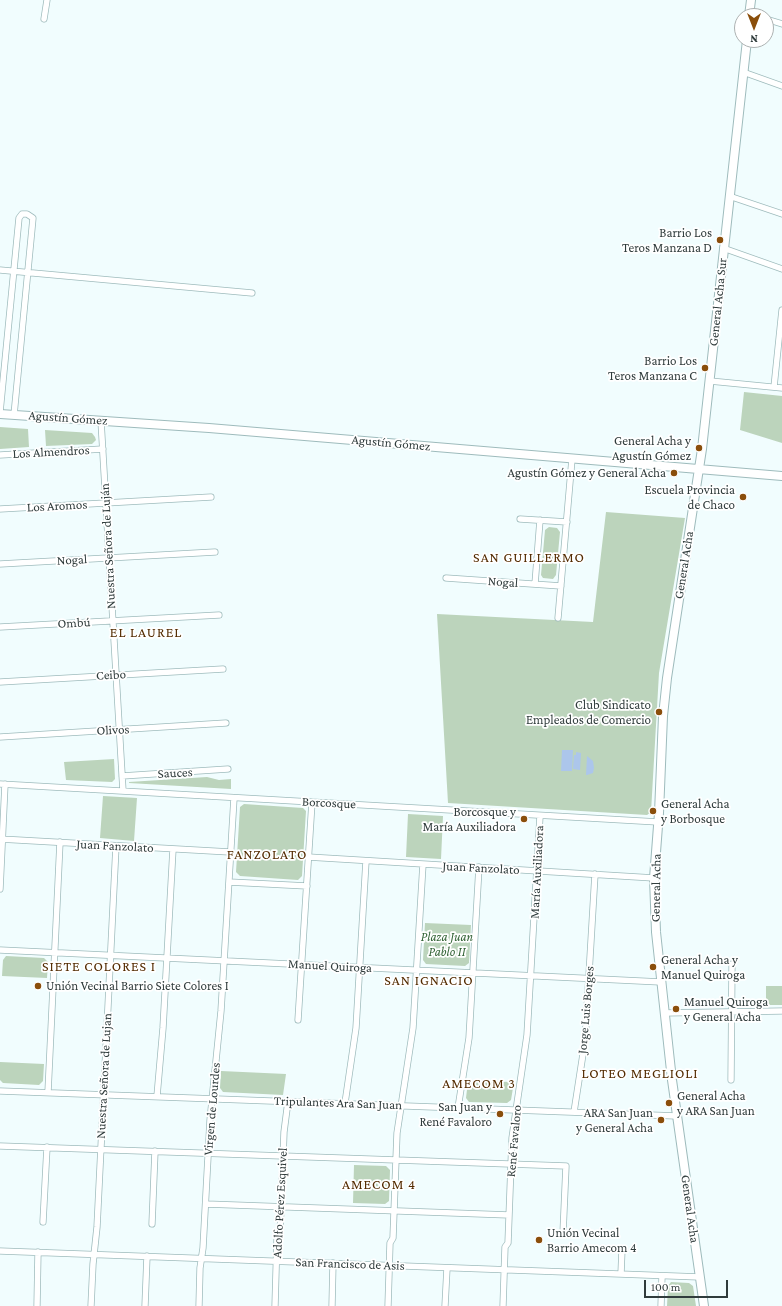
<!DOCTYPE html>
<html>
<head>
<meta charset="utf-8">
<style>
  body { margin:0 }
  #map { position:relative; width:782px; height:1306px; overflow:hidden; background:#f1fdfe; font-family:"Crimson Pro",serif }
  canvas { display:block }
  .north { position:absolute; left:734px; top:8px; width:40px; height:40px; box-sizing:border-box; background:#fff; border:1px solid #acb1b1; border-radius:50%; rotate:180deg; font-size:11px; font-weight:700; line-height:16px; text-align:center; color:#303c3c }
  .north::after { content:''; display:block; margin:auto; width:14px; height:18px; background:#8a4e0b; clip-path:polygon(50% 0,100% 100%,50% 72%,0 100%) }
  .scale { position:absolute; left:644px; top:1280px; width:84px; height:18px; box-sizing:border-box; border:2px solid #303c3c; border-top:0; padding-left:5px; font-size:12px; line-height:14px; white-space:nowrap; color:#303c3c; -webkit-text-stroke:3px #fff; paint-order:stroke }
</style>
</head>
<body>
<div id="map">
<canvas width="782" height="1306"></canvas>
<div class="north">N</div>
<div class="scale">100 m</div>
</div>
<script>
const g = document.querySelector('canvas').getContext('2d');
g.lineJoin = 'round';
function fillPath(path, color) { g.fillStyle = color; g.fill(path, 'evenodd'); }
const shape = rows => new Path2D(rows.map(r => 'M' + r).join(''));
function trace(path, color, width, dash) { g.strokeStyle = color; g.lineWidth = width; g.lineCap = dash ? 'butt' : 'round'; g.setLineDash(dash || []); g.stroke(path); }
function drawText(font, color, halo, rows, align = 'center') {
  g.font = font + ' "Crimson Pro",serif'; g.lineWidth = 3.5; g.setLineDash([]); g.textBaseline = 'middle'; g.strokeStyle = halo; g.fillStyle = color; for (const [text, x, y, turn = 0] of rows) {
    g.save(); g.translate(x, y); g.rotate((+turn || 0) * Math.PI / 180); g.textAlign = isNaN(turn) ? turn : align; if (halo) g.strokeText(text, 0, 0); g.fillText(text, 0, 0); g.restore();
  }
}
const green = shape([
  [744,392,782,396,782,443,740,430],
  [0,427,28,429,29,447,0,449],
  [45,430,92,433,95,437,96,440,92,444,46,446],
  [606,512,685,518,659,673,651,812,647,815,448,803,437,614,593,622],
  [549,527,557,528,560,532,556,575,553,579,543,578,541,575,545,530],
  [114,759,115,779,112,782,66,780,64,762],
  [207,777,219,780,231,779,231,789,129,783,129,782],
  [103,796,137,798,134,841,100,838],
  [244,804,303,808,306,811,302,876,298,880,240,876,236,872,240,807],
  [408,814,443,816,441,859,406,857],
  [425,923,471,925,469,963,465,966,426,964,423,960],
  [6,956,44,958,48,962,47,978,2,976,3,960],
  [766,986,782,986,782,1005,766,1005],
  [0,1062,44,1064,43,1081,39,1085,3,1083,0,1080],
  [221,1071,286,1074,283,1095,223,1092,220,1088],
  [468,1081,514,1082,511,1100,507,1103,469,1102,466,1098],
  [354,1165,386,1166,390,1170,389,1201,385,1204,353,1203],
  [671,1282,689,1283,693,1286,696,1306,667,1306,668,1286]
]);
const water = shape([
  [562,750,573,750,572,771,561,771],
  [576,752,581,753,580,770,573,769,574,755,576,755],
  [587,756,593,761,594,768,593,773,587,775,586,775]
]);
const street = shape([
  [44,19,47,0],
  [766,19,782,24],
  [743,72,782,86],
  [729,196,782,214],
  [723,248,782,269],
  [0,270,252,293],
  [710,381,782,388],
  [774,387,782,310],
  [0,412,19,218,22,214,27,214,33,218,14,415],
  [101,421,123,791],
  [0,455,103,449],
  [0,509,211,497],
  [520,519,567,522],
  [0,564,215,552],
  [446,578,561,586],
  [535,584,540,520],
  [558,618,572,459],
  [0,627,219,615],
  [0,682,223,669],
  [0,737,226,723],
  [122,776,228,769],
  [0,784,658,822],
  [0,839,230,852],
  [308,857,654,878],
  [229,882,307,886],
  [0,889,5,784],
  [0,950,661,982],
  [664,1013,782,1011],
  [298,1020,312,802],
  [731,1080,732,964],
  [0,1091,677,1116],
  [48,1092,60,842],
  [157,1096,163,1028,173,849],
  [345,1103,356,1028,366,861],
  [458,1108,469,1038,479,867],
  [574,1112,585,1041,595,874],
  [0,1146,566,1166,563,1233],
  [206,1204,509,1215],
  [43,1222,47,1147],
  [152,1224,155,1151],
  [0,1251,700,1277],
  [621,1274,622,1249],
  [37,1306,38,1252],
  [91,1306,93,1264,97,1227,116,846],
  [145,1306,147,1256],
  [199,1306,200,1268,203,1248,210,1120,221,1011,234,798],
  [275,1306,277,1237,280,1234,284,1132,288,1101],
  [332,1306,333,1263],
  [388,1306,390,1243,393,1238,397,1133,413,1028,423,864],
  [445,1306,447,1268],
  [503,1306,505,1247,508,1243,512,1138,527,1035,540,816],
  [661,1306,662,1276]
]);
const secondary = shape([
  [749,16,751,0],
  [0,414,209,428,782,476],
  [704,1306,672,1080,656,932,654,878,659,813,663,716,667,678,702,449,747,40]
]);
const markers = [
  [720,240,4,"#8a4e0b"],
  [705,368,4,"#8a4e0b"],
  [699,448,4,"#8a4e0b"],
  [674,473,4,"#8a4e0b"],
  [743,497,4,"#8a4e0b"],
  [659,712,4,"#8a4e0b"],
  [653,811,4,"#8a4e0b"],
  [524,819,4,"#8a4e0b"],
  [653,967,4,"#8a4e0b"],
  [38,986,4,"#8a4e0b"],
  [676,1009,4,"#8a4e0b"],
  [669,1103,4,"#8a4e0b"],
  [500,1114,4,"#8a4e0b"],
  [661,1120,4,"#8a4e0b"],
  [539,1240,4,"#8a4e0b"]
];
const poiNames = [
  ["Barrio Los",712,233],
  ["Teros Manzana D",712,248],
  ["Barrio Los",697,361],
  ["Teros Manzana C",697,376],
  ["General Acha y",691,441],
  ["Agustín Gómez",691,456],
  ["Agustín Gómez y General Acha",666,473],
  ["Escuela Provincia",735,490],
  ["de Chaco",735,505],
  ["Club Sindicato",651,705],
  ["Empleados de Comercio",651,720],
  ["General Acha",661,804,"left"],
  ["y Borbosque",661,819,"left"],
  ["Borcosque y",516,812],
  ["María Auxiliadora",516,827],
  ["General Acha y",661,960,"left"],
  ["Manuel Quiroga",661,975,"left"],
  ["Unión Vecinal Barrio Siete Colores I",46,986,"left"],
  ["Manuel Quiroga",684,1002,"left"],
  ["y General Acha",684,1017,"left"],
  ["General Acha",677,1096,"left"],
  ["y ARA San Juan",677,1111,"left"],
  ["San Juan y",492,1107],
  ["René Favaloro",492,1122],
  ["ARA San Juan",653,1113],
  ["y General Acha",653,1128],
  ["Unión Vecinal",547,1233,"left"],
  ["Barrio Amecom 4",547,1248,"left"]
];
const streetNames = [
  ["General Acha Sur",718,302,-84],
  ["Agustín Gómez",68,418,4],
  ["Agustín Gómez",391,443,5],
  ["Los Almendros",51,452,-3],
  ["Los Aromos",57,506,-3],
  ["Nuestra Señora de Luján",108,546,-93],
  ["Nogal",72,560,-3],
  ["General Acha",684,565,-81],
  ["Nogal",503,582,4],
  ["Ombú",74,623,-3],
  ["Ceibo",111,675,-3],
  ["Olivos",113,730,-3],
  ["Sauces",175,773,-3],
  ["Borcosque",329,803,3],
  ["Juan Fanzolato",115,846,3],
  ["Juan Fanzolato",481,868,3],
  ["María Auxiliadora",537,872,-87],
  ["General Acha",656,888,-89],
  ["Manuel Quiroga",330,966,3],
  ["Jorge Luis Borges",586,1010,-85],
  ["Nuestra Señora de Lujan",104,1076,-87],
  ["Tripulantes Ara San Juan",338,1103,2],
  ["Virgen de Lourdes",212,1109,-85],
  ["René Favaloro",514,1141,-85],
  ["Adolfo Pérez Esquivel",280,1203,-87],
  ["General Acha",690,1209,82],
  ["San Francisco de Asis",350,1264,2]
];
const parkNames = [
  ["Plaza Juan",447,937],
  ["Pablo II",447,952]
];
const neighbourhoodNames = [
  ["SAN GUILLERMO",529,558],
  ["EL LAUREL",146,633],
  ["FANZOLATO",267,855],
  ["SIETE COLORES I",99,967],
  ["SAN IGNACIO",429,981],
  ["LOTEO MEGLIOLI",640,1074],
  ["AMECOM 3",479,1084],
  ["AMECOM 4",379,1185]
];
fillPath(green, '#bcd4bc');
fillPath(water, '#acc6eb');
trace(street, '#9ebbbc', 7);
trace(secondary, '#9ebbbc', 10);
trace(street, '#fff', 5.5);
trace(secondary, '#fff', 8);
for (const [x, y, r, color] of markers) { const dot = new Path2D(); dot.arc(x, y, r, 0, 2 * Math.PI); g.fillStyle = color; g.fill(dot); trace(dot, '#fff', 1.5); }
drawText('13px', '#303c3c', '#fff', poiNames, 'right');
drawText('13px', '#303c3c', '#fff', streetNames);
drawText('italic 13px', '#346437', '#fff', parkNames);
g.letterSpacing = '1px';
drawText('14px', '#532b00', '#fff', neighbourhoodNames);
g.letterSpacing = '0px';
</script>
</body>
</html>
